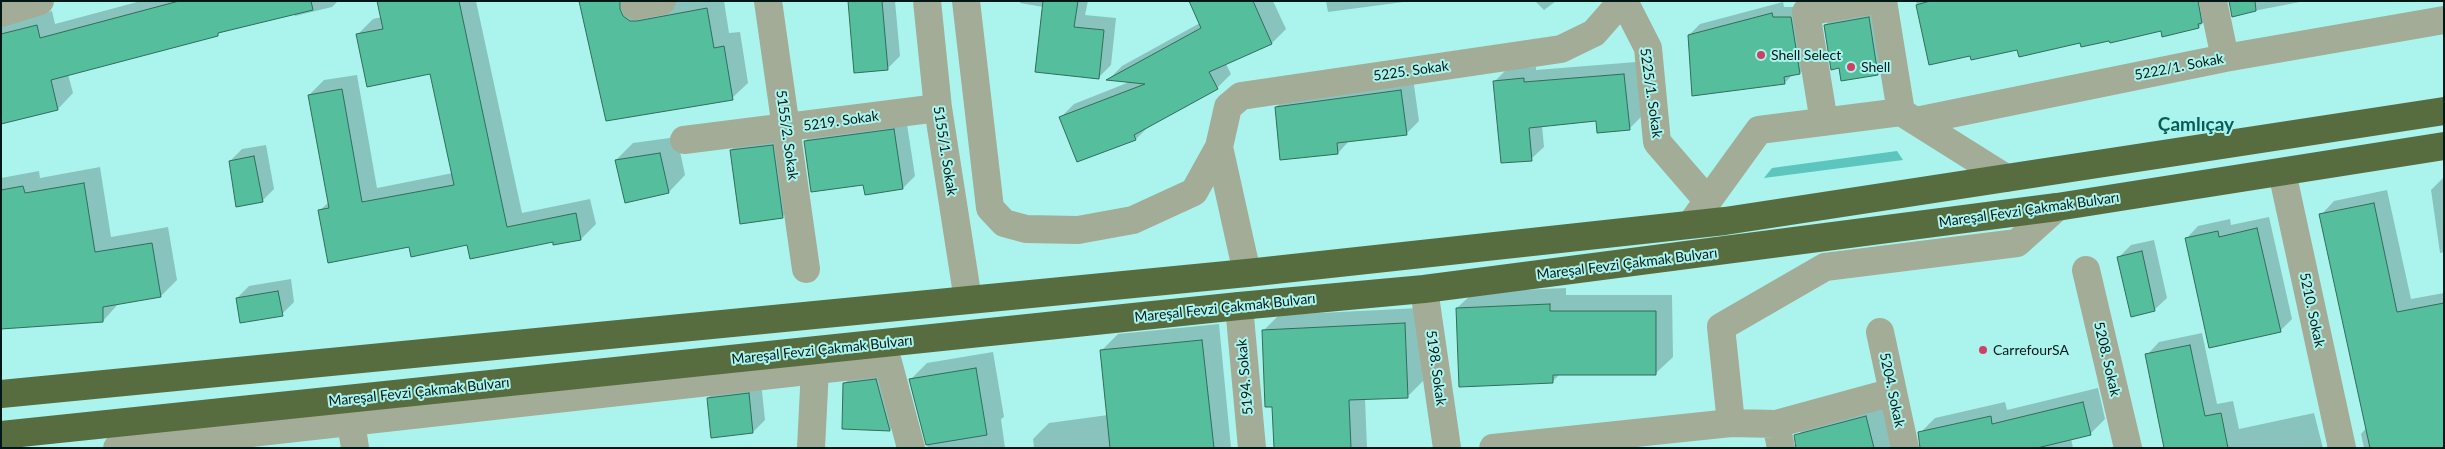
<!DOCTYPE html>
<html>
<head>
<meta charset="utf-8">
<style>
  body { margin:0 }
  #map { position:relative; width:2445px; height:449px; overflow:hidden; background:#abf4ee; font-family:Lato,sans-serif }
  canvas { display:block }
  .frame { position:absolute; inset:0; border:2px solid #001816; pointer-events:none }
</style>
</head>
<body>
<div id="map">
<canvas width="2445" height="449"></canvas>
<div class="frame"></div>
</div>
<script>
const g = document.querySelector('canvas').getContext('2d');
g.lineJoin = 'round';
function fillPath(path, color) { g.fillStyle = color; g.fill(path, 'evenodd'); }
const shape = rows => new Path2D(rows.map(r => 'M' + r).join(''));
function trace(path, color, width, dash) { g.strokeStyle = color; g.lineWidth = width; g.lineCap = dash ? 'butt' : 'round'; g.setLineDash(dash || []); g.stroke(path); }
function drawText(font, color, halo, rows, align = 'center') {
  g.font = font + ' Lato,sans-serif'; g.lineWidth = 4; g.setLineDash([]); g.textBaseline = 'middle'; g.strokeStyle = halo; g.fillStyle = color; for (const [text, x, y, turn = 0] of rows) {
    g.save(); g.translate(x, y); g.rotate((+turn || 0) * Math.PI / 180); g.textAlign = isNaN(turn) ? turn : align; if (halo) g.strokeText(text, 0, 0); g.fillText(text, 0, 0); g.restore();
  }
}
const green = shape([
  [1897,151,1903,160,1764,178,1772,168]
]);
const shadow = shape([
  [141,1,338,1,332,7,295,16,294,13,68,74,73,93,58,109,1,123,1,24,52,11,55,24],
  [379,1,476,1,522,213,590,199,596,224,581,239,410,246,319,211,329,202,309,95,324,80,357,75,377,188,453,173,431,73,358,34,373,19,382,17],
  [580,1,639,1,654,6,681,1,724,1,729,33,740,32,748,83,732,98],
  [849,1,895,1,900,56,887,69],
  [1020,1,1088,1,1085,15,1116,18,1111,65,1098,78,1043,7,1020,3],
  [1193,1,1273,1,1286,29,1272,43,1226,64,1231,74,1217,88,1149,126,1136,139,1077,161,1060,118,1074,104,1132,81,1109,79,1122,66,1200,23],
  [1326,1,1411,1,1328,12],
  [1535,1,1556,1,1544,10],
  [1916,1,2212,1,2211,14,2199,27,2163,35,2162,30,2110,40,1971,54,1930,64],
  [2229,1,2305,1,2233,15],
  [1783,2,1784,7,1802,7,1811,62,1800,73,1793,74,1785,83,1689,35,1700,24],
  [1875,11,1884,67,1877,74,1840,67,1825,25,1832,19],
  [1636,62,1641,117,1629,129,1597,120,1542,125,1544,147,1531,159,1494,82,1507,69,1536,67,1536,70],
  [1413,78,1419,121,1407,133,1350,140,1338,153,1276,107,1288,95],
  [906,118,915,176,903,188,865,184,805,141,817,129],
  [785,133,795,205,782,217,731,150,744,138],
  [677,137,685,175,669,192,616,160,633,143],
  [266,145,274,189,262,201,230,161,242,149],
  [100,167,111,237,168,227,177,280,161,296,119,303,103,321,1,327,1,178,39,171,40,178],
  [2443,178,2444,252,2440,253,2431,190],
  [2387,190,2411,299,2444,293,2444,448,2364,448,2361,434,2367,427,2321,215,2334,201],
  [2269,217,2292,319,2280,331,2186,239,2198,226,2230,219,2231,225],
  [2154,240,2167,298,2154,310,2119,257,2131,245],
  [291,279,294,302,282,314,237,298,249,286],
  [1566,288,1566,295,1672,295,1673,357,1656,373,1560,374,1552,382,1457,308,1474,292],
  [1420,308,1423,381,1408,396,1365,398,1367,448,1275,448,1274,405,1263,331,1279,315],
  [1219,324,1231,448,1034,448,1033,439,1049,423,1108,415,1101,351,1118,334],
  [2202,333,2217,404,2233,401,2239,429,2314,413,2323,448,2166,448,2147,355,2159,342],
  [993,352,1004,417,1001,419,1005,448,928,448,910,380,927,363],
  [889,367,902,418,890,430,843,428,845,383,857,371],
  [761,382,765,420,753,432,708,398,720,386],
  [2098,388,2105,419,2090,434,2071,438,2073,448,1924,448,1921,432,1935,418,2005,402,2007,410],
  [1882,400,1894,448,1801,448,1798,435,1814,418]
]);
const building = shape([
  [179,1,311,1,313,10,218,33,218,36,51,80,58,110,1,124,1,34,37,25,40,38,179,1],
  [377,1,459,1,507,227,576,213,581,240,553,245,553,242,470,259,467,245,411,257,409,247,328,263,318,210,329,208,308,95,342,89,362,202,454,185,430,74,367,87,356,34,383,29,377,1],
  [579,1,620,1,620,9,623,16,630,21,637,21,707,8,714,48,724,46,733,100,606,121,579,1],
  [848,1,882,1,888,70,854,73,848,1],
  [1043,1,1078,1,1074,27,1104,30,1099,79,1035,72,1043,1],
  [1189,1,1253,1,1272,44,1209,72,1218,89,1134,135,1136,140,1077,162,1059,117,1145,84,1106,80,1201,28,1189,1],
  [1930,1,2198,1,2202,23,2198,24,2199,28,2162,37,2161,31,2110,43,2109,41,2081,47,2080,43,2019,57,2017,50,1971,60,1970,56,1929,65,1916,5,1930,1],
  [2229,1,2255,1,2256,11,2232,17,2229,1],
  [1772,13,1773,17,1791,17,1800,74,1784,77,1785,84,1692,96,1688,35,1772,13],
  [1869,17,1878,75,1841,81,1839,68,1831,70,1824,25,1869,17],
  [1624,74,1630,130,1597,133,1596,121,1529,128,1532,161,1501,163,1493,81,1524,78,1524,82,1624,74],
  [1401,90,1407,135,1337,143,1338,154,1280,160,1275,107,1401,90],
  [894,129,903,189,865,195,863,185,811,192,804,141,894,129],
  [773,145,783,218,740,224,730,150,773,145],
  [660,153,669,193,625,203,615,160,660,153],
  [254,156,263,202,236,207,229,161,254,156],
  [84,183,95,252,152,243,161,297,103,307,103,322,1,329,1,190,23,186,25,193,84,183],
  [2374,203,2397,312,2444,303,2444,448,2370,448,2319,214,2374,203],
  [2257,228,2281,332,2209,348,2185,238,2218,231,2219,237,2257,228],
  [2142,251,2155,311,2131,317,2117,257,2142,251],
  [278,291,283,316,240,323,236,298,278,291],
  [1550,304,1550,311,1656,311,1656,375,1553,375,1553,383,1459,387,1456,308,1550,304],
  [1405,323,1408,398,1349,400,1351,448,1274,448,1272,407,1265,407,1262,330,1405,323],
  [1202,340,1214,448,1110,448,1100,350,1202,340],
  [2190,345,2205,416,2221,413,2228,448,2164,448,2145,354,2190,345],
  [976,368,987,435,926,445,909,379,976,368],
  [876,379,890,431,842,429,843,383,876,379],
  [749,393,753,433,711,438,707,398,749,393],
  [2083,402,2091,435,2037,448,1920,448,1918,432,1991,416,1992,424,2083,402],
  [1866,416,1874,448,1796,448,1794,435,1866,416]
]);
const minor = shape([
  [768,1,806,269],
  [927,1,938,108,968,300],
  [966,1,990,208,1004,223,1026,229,1078,230,1133,220,1194,192,1219,147,1228,107,1241,96,1561,49,1594,33,1622,1],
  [1624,1,1648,48,1657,142,1708,201],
  [1883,1,1901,112],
  [2213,1,2225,58],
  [635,6,662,1],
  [1,13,40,1],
  [1916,121,2225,58,2444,20],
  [1824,122,1806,12,1870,1],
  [684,140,938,108],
  [1219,147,1247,273],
  [2282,172,2342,448],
  [1691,224,1759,130,1901,112,2006,178],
  [2086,270,2128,448],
  [1424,289,1447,448],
  [1239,306,1252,448],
  [1880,332,1905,448],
  [351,422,355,448],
  [1731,423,1721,327,1825,267,2017,243,2057,207],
  [1776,424,1781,448],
  [117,448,888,362,911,448],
  [811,448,815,369],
  [1493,448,1731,423,1776,424,1893,392]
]);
const highway = shape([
  [1,394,1247,273,1725,221,2444,111],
  [1,435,1239,306,1424,289,2057,207,2444,146]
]);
const markers = [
  [1761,55,5,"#cf4064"],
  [1851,67,5,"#cf4064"],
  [1983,350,5,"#cf4064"]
];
const poiNames = [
  ["Shell Select",1771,55],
  ["Shell",1861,67],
  ["CarrefourSA",1993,350]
];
const streetNames = [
  ["5222/1. Sokak",2179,67,-11],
  ["5225. Sokak",1411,71,-8],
  ["5225/1. Sokak",1651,93,82],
  ["5219. Sokak",841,121,-8],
  ["5155/2. Sokak",787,135,82],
  ["5155/1. Sokak",945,151,81],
  ["Mareşal Fevzi Çakmak Bulvarı",2029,210,-8],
  ["Mareşal Fevzi Çakmak Bulvarı",1627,264,-7],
  ["Mareşal Fevzi Çakmak Bulvarı",1225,308,-6],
  ["5210. Sokak",2312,310,78],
  ["Mareşal Fevzi Çakmak Bulvarı",822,350,-6],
  ["5208. Sokak",2107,359,77],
  ["5198. Sokak",1436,368,82],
  ["5194. Sokak",1245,377,-95],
  ["5204. Sokak",1892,390,78],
  ["Mareşal Fevzi Çakmak Bulvarı",419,392,-6]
];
const districtNames = [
  ["Çamlıçay",2196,125]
];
fillPath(green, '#5cc5be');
fillPath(shadow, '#0003');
fillPath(building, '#55be9c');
trace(building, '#306d5a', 1);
trace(minor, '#a2ac97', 28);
trace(highway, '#576d40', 28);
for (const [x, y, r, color] of markers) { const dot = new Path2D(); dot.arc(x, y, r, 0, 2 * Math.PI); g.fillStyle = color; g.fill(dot); trace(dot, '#abf4ee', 2); }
drawText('14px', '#001816', '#abf4ee', poiNames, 'left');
drawText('14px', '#001816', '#abf4ee', streetNames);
drawText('bold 19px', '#085c58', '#abf4ee', districtNames);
</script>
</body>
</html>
